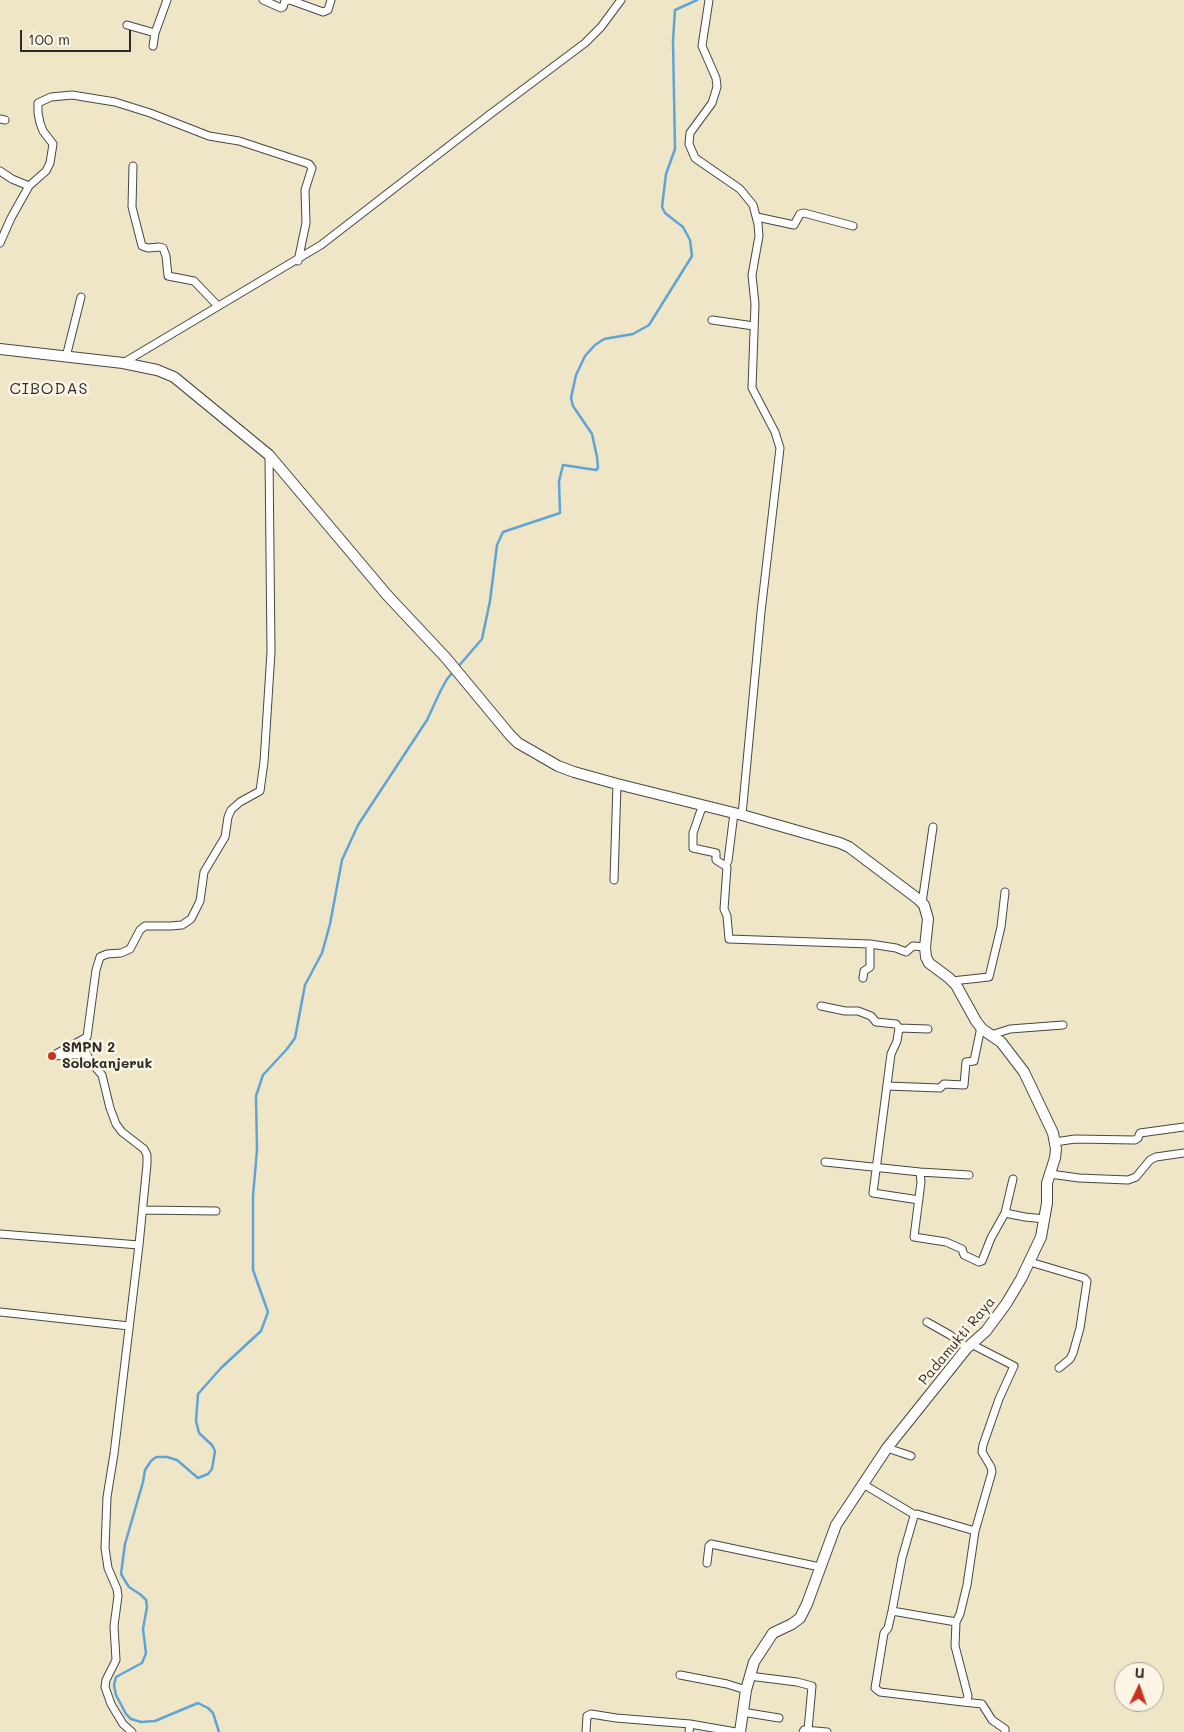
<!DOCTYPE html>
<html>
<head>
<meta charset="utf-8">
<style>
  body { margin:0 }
  #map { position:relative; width:1184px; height:1732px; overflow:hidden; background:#efe6c8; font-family:Mali,sans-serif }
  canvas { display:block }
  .north { position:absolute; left:1114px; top:1662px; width:50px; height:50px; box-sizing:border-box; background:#fcf5e5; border:1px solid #a8a49b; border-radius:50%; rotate:3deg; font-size:14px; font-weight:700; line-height:20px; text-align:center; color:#2b2b2b }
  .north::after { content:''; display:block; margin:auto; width:18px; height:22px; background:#c8321e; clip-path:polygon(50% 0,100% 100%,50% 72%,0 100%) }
  .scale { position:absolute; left:20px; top:30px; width:111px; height:22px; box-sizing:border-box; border:2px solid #2b2b2b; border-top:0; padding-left:6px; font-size:15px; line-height:18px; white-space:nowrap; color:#2b2b2b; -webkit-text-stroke:4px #fcf5e5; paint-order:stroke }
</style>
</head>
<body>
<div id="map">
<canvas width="1184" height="1732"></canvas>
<div class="north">U</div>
<div class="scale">100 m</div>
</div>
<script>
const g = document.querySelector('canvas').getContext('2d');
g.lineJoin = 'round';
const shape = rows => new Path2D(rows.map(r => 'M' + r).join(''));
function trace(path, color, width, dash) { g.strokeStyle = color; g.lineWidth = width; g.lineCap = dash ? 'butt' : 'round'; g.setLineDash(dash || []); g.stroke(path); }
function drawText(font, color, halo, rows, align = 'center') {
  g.font = font + ' Mali,sans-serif'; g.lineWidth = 5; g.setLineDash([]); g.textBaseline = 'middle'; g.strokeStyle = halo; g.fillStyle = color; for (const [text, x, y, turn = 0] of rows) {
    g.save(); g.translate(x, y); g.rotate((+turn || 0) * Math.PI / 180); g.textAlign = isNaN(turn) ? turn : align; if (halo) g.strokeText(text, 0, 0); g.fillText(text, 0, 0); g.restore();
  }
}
const stream = shape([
  [457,668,482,639,490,601,497,545,503,532,560,513,559,481,563,465,596,470,598,468,597,457,592,434,573,406,571,398,576,375,585,356,595,345,604,339,633,334,649,325,692,256,690,240,683,227,665,213,662,207,666,174,675,149,673,41,675,10,697,0],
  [219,1732,213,1713,208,1708,198,1703,155,1721,141,1722,131,1719,126,1714,116,1695,114,1685,116,1677,142,1663,146,1653,143,1629,147,1607,146,1600,141,1595,129,1587,121,1574,125,1544,143,1482,145,1470,151,1461,156,1457,167,1457,177,1460,198,1478,208,1474,212,1469,215,1451,212,1445,199,1433,196,1421,198,1394,221,1368,261,1331,268,1312,253,1270,253,1196,257,1150,256,1096,263,1075,287,1049,295,1038,305,985,322,953,330,924,342,860,358,825,427,720,440,692,447,679,453,672]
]);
const street = shape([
  [263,0,281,8,283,7,285,1,289,0],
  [290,0,323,12,328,10,331,0],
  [709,0,702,46,716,78,717,87,712,103,690,133,689,144,695,158,740,189,753,205,758,224,759,236,752,275,755,304,752,388,775,432,780,448,761,612,742,815],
  [127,25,155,33],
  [153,46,155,33,167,0],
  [0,119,5,120],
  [133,166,132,207,142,246,148,248,159,247,163,248,166,256,168,276,194,281,218,306],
  [0,171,12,179,29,186],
  [757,217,794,225,800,214,804,213,853,226],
  [0,243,11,218,29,186,46,171,50,163,53,144,43,131,40,123,38,113,38,103,51,97,72,95,115,102,150,113,209,136,239,141,309,164,312,168,305,190,306,223,298,261],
  [712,320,754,326],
  [66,357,81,297],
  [123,363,321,245,489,115,585,43,601,27,621,0],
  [705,806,701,810,693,833,693,848,716,853,716,860,727,867,724,909,727,916,729,939,870,944,896,948,906,952,913,946,925,947],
  [728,861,734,813],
  [614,880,617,784],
  [922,903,933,827],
  [863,978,864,971,870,967,870,944],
  [952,981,989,977,1001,927,1005,892],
  [821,1006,845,1011,858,1011,871,1016,876,1022,896,1024,899,1028,897,1041,891,1054,873,1193,919,1200],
  [899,1028,928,1029],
  [991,1035,1010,1029,1063,1025],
  [887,1086,940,1088,944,1084,964,1085,966,1062,974,1061,981,1027],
  [1055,1142,1075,1139,1135,1140,1138,1138,1140,1133,1184,1127],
  [825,1162,920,1172,969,1175],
  [920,1172,921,1182,914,1237,946,1242,962,1249,964,1255,979,1262,982,1261,991,1238,1005,1213,1025,1217,1045,1219],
  [1050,1174,1079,1178,1128,1180,1136,1177,1150,1160,1156,1157,1184,1153],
  [143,1210,216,1211],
  [1005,1213,1013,1179],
  [0,1234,139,1245],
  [1030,1262,1084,1278,1087,1281,1080,1328,1073,1353,1070,1359,1059,1368],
  [0,1312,129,1326],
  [927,1322,950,1335,967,1348],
  [887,1448,911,1456],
  [863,1484,915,1515],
  [707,1563,709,1546,711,1544,820,1567],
  [892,1611,956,1622,960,1614,967,1585,975,1531],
  [956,1622,955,1646,968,1696,967,1700,963,1702,880,1692,875,1688,884,1633,888,1628,892,1611,902,1558,914,1516,917,1514,975,1531,992,1472,991,1467,982,1452,983,1445,999,1399,1014,1366,971,1344],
  [680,1675,727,1684,746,1690],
  [749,1676,797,1682,812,1686,808,1730],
  [963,1702,982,1704,992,1720,1005,1729,1005,1732],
  [742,1712,779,1718],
  [132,1732,123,1724,111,1704,105,1687,106,1680,116,1660,114,1626,118,1596,117,1589,108,1568,105,1548,107,1497,114,1454,139,1245,147,1164,147,1155,144,1149,122,1132,116,1124,110,1108,102,1075,89,1060,87,1054,52,1056,87,1037,96,970,100,957,107,954,121,953,130,949,140,930,145,926,170,926,182,925,191,919,200,901,204,872,225,837,228,817,231,810,240,802,260,791,264,762,271,652,269,455],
  [586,1732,587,1716,591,1714,616,1718,690,1724,736,1732],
  [689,1732,690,1724],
  [803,1732,804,1730,827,1732]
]);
const secondary = shape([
  [0,349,123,363,157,370,174,377,269,455,387,595,446,658,510,735,518,743,532,751,558,766,574,772,617,784,742,815,840,843,849,847,918,899,924,905,928,919,925,947,926,957,929,963,949,978,956,985,976,1021,982,1029,1001,1042,1024,1072,1053,1133,1056,1149,1055,1158,1047,1183,1047,1203,1041,1237,1021,1279,1006,1304,986,1331,967,1348,887,1448,836,1525,807,1604,800,1618,792,1624,773,1633,754,1662,746,1690,740,1732]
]);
const markers = [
  [52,1056,5,"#c8321e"]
];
const poiNames = [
  ["SMPN 2",62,1048],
  ["Solokanjeruk",62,1064]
];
const streetNames = [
  ["Padamukti Raya",957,1341,-50]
];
const quarterNames = [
  ["CIBODAS",49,389]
];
trace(stream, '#5fa4d4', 2.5);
trace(street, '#484743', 9);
trace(secondary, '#484743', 12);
trace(street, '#fff', 7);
trace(secondary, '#fff', 10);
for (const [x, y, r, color] of markers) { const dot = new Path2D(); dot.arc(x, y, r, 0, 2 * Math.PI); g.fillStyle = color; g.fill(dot); trace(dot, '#fcf5e5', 2); }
drawText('bold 14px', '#2b2b2b', '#fcf5e5', poiNames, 'left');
drawText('14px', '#2b2b2b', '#fcf5e5', streetNames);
g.letterSpacing = '1px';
drawText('16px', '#2b2b2b', '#fcf5e5', quarterNames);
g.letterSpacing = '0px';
</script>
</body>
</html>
